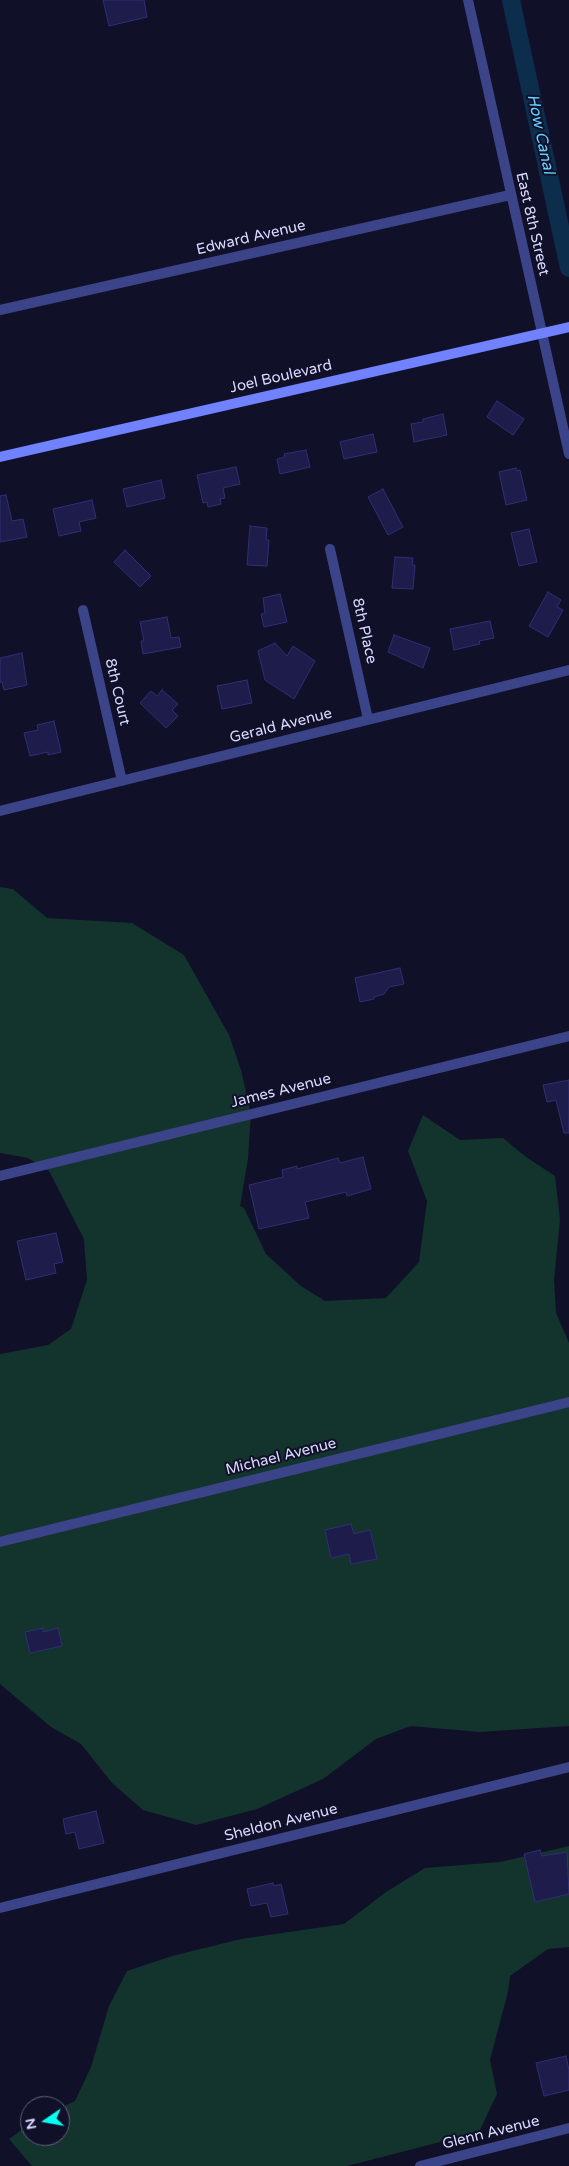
<!DOCTYPE html>
<html>
<head>
<meta charset="utf-8">
<style>
  body { margin:0 }
  #map { position:relative; width:569px; height:2166px; overflow:hidden; background:#111029; font-family:"Varela Round",sans-serif }
  canvas { display:block }
  .north { position:absolute; left:20px; top:2096px; width:50px; height:50px; box-sizing:border-box; background:#111029; border:1px solid #61617f; border-radius:50%; rotate:258deg; font-size:14px; font-weight:700; line-height:20px; text-align:center; color:#d9daff }
  .north::after { content:''; display:block; margin:auto; width:18px; height:22px; background:#05fff1; clip-path:polygon(50% 0,100% 100%,50% 72%,0 100%) }
</style>
</head>
<body>
<div id="map">
<canvas width="569" height="2166"></canvas>
<div class="north">N</div>
</div>
<script>
const g = document.querySelector('canvas').getContext('2d');
g.lineJoin = 'round';
function fillPath(path, color) { g.fillStyle = color; g.fill(path, 'evenodd'); }
const shape = rows => new Path2D(rows.map(r => 'M' + r).join(''));
function trace(path, color, width, dash) { g.strokeStyle = color; g.lineWidth = width; g.lineCap = dash ? 'butt' : 'round'; g.setLineDash(dash || []); g.stroke(path); }
function drawText(font, color, halo, rows, align = 'center') {
  g.font = font + ' "Varela Round",sans-serif'; g.lineWidth = 4; g.setLineDash([]); g.textBaseline = 'middle'; g.strokeStyle = halo; g.fillStyle = color; for (const [text, x, y, turn = 0] of rows) {
    g.save(); g.translate(x, y); g.rotate((+turn || 0) * Math.PI / 180); g.textAlign = isNaN(turn) ? turn : align; if (halo) g.strokeText(text, 0, 0); g.fillText(text, 0, 0); g.restore();
  }
}
const green = shape([
  [0,887,13,889,47,918,132,923,184,955,229,1035,241,1070,251,1114,248,1159,240,1206,244,1208,266,1254,301,1286,325,1301,386,1298,419,1262,427,1201,408,1151,423,1115,460,1140,503,1138,526,1157,555,1176,560,1219,554,1280,556,1313,569,1343,569,1726,480,1732,411,1726,376,1739,323,1779,257,1809,196,1825,143,1810,112,1783,81,1744,51,1727,0,1684,0,1354,48,1345,71,1329,87,1280,84,1239,49,1171,28,1158,0,1153],
  [569,1846,569,1947,548,1949,510,1976,508,1992,490,2060,497,2094,479,2132,347,2166,32,2166,9,2139,30,2124,30,2136,60,2136,60,2108,75,2101,91,2067,109,2006,127,1971,172,1956,241,1939,344,1924,386,1892,425,1868,500,1862]
]);
const canal = shape([
  [511,0,569,268]
]);
const building = shape([
  [103,0,144,0,147,17,109,26,103,0],
  [497,401,524,419,513,435,487,417,497,401],
  [443,414,447,435,414,442,411,424,423,422,423,419,443,414],
  [373,434,377,452,344,459,340,442,373,434],
  [306,450,310,467,280,474,277,459,285,457,284,454,306,450],
  [236,467,240,484,223,488,225,498,220,499,221,504,208,507,207,502,203,503,197,475,236,467],
  [516,468,517,471,520,470,527,500,506,505,499,472,516,468],
  [161,480,165,498,127,507,123,489,161,480],
  [383,489,403,527,388,535,368,497,383,489],
  [6,495,12,521,23,519,27,537,0,542,0,496,6,495],
  [92,500,96,518,79,522,81,531,59,536,53,509,92,500],
  [250,526,267,528,266,540,269,540,267,566,247,565,250,526],
  [529,529,537,562,519,566,511,533,529,529],
  [125,550,151,576,140,587,114,562,125,550],
  [395,557,413,558,412,565,415,565,413,589,392,588,395,557],
  [548,592,561,600,557,607,563,610,548,637,529,626,548,592],
  [280,594,287,622,264,627,261,614,265,613,263,598,280,594],
  [167,617,171,638,179,637,181,647,143,654,141,641,144,641,140,622,167,617],
  [490,621,494,638,479,641,480,644,454,650,450,629,490,621],
  [394,635,430,648,423,668,388,652,394,635],
  [275,643,287,656,293,646,315,661,294,699,265,680,258,651,275,643],
  [22,653,27,685,4,690,2,682,0,682,0,658,22,653],
  [247,680,252,703,222,709,217,686,247,680],
  [162,690,178,704,172,710,178,716,166,728,140,703,151,691,157,696,162,690],
  [54,721,61,752,48,755,48,752,30,756,24,733,38,730,37,725,54,721],
  [400,968,404,984,389,987,384,994,374,997,374,999,360,1002,355,978,400,968],
  [569,1080,569,1133,564,1133,556,1100,547,1102,543,1085,569,1080],
  [363,1157,371,1189,347,1196,346,1192,305,1202,309,1218,259,1229,249,1185,283,1177,282,1170,297,1166,297,1169,338,1158,340,1163,363,1157],
  [56,1233,63,1262,54,1264,56,1273,26,1280,17,1241,56,1233],
  [351,1524,354,1534,370,1530,377,1559,351,1564,349,1554,331,1558,325,1530,351,1524],
  [43,1628,43,1632,58,1628,62,1646,30,1653,25,1632,43,1628],
  [96,1811,104,1843,79,1849,75,1832,66,1834,63,1819,96,1811],
  [540,1850,542,1856,567,1852,569,1894,535,1902,524,1854,540,1850],
  [273,1883,274,1886,281,1884,288,1914,271,1917,267,1903,251,1906,247,1889,273,1883],
  [566,2056,569,2070,569,2090,544,2096,536,2063,566,2056]
]);
const minor = shape([
  [468,0,569,454],
  [0,310,510,195],
  [330,549,368,719],
  [83,610,122,781],
  [0,811,569,670],
  [0,1176,569,1036],
  [0,1542,569,1402],
  [0,1908,569,1767],
  [420,2166,569,2128]
]);
const secondary = shape([
  [0,457,569,327]
]);
const streetNames = [
  ["East 8th Street",532,224,77],
  ["Edward Avenue",251,238,-13],
  ["Joel Boulevard",281,377,-13],
  ["8th Place",364,631,77],
  ["8th Court",117,692,77],
  ["Gerald Avenue",281,726,-14],
  ["James Avenue",281,1091,-14],
  ["Michael Avenue",281,1457,-14],
  ["Sheldon Avenue",281,1823,-14],
  ["Glenn Avenue",491,2133,-14]
];
const waterNames = [
  ["How Canal",540,134,78]
];
fillPath(green, '#13332d');
trace(canal, '#0c2d4c', 18);
fillPath(building, '#1e1c4a');
trace(building, '#312e76', 1);
trace(minor, '#3b4488', 10);
trace(secondary, '#7082ff', 10);
drawText('15px', '#d9daff', '#111029', streetNames);
drawText('italic 16px', '#67d0ff', '#111029', waterNames);
</script>
</body>
</html>
